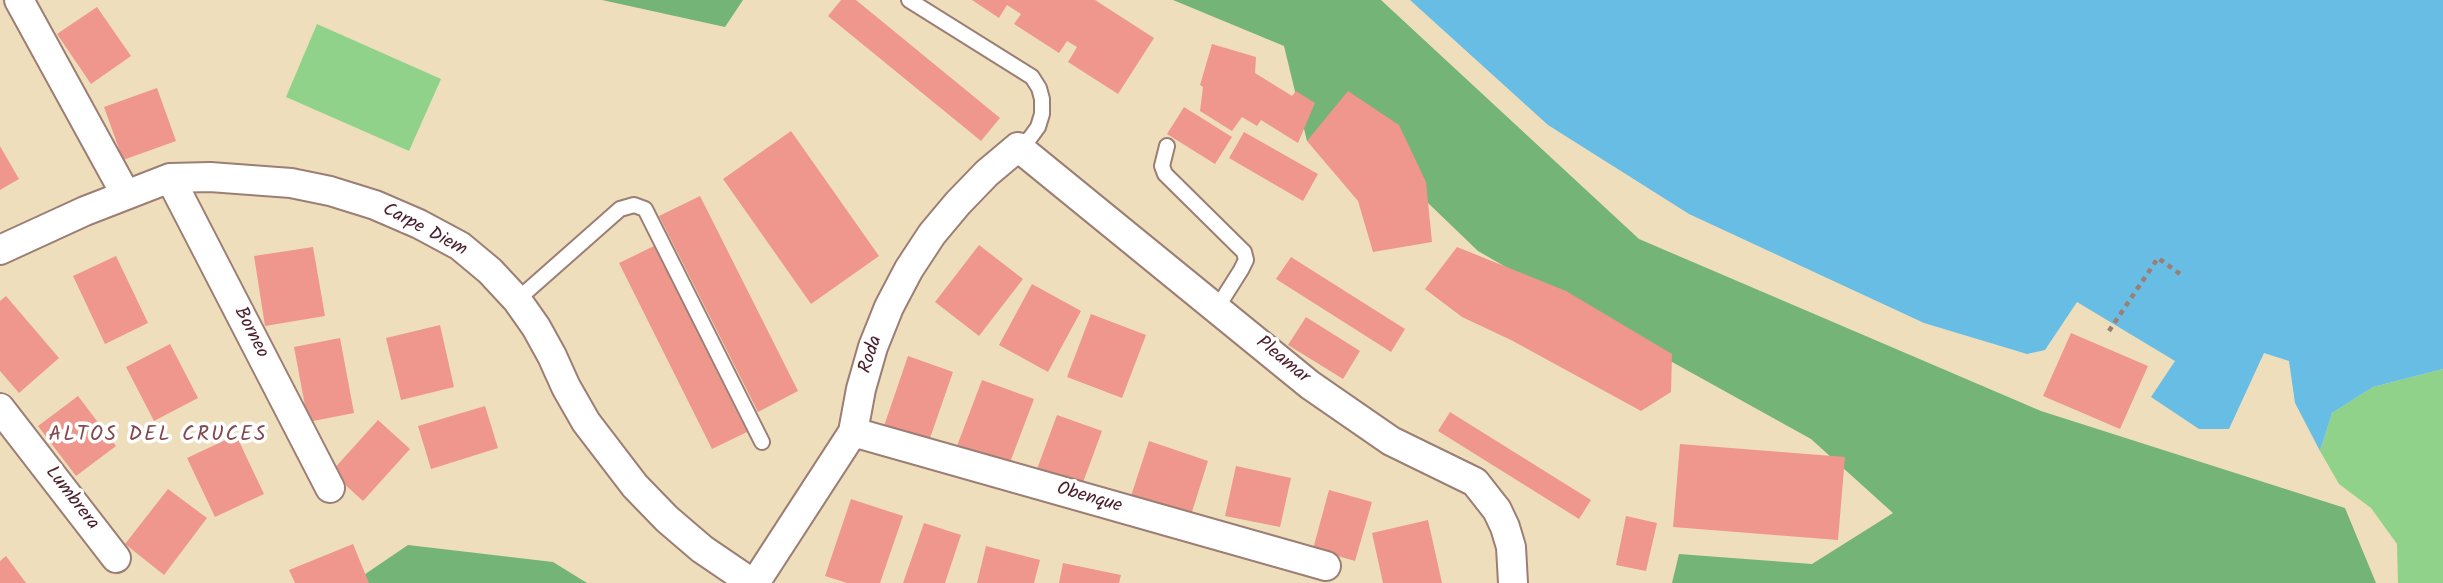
<!DOCTYPE html>
<html>
<head>
<meta charset="utf-8">
<style>
  body { margin:0 }
  canvas { display:block; background:#efdebc }
</style>
</head>
<body>
<canvas width="2443" height="583"></canvas>
<script>
const g = document.querySelector('canvas').getContext('2d');
g.lineJoin = 'round';
function fillPath(path, color) { g.fillStyle = color; g.fill(path, 'evenodd'); }
const shape = rows => new Path2D(rows.map(r => 'M' + r).join(''));
function trace(path, color, width, dash) { g.strokeStyle = color; g.lineWidth = width; g.lineCap = dash ? 'butt' : 'round'; g.setLineDash(dash || []); g.stroke(path); }
function drawText(font, color, halo, rows, align = 'center') {
  g.font = font + ' Kalam,sans-serif'; g.lineWidth = 7; g.setLineDash([]); g.textBaseline = 'middle'; g.strokeStyle = halo; g.fillStyle = color; for (const [text, x, y, turn = 0] of rows) {
    g.save(); g.translate(x, y); g.rotate((+turn || 0) * Math.PI / 180); g.textAlign = isNaN(turn) ? turn : align; if (halo) g.strokeText(text, 0, 0); g.fillText(text, 0, 0); g.restore();
  }
}
const green = shape([
  [317,24,441,79,409,151,286,97],
  [2443,369,2443,583,2398,583,2397,544,2371,508,2339,484,2320,451,2332,413,2373,387]
]);
const forest = shape([
  [602,0,743,0,725,27],
  [1173,0,1381,0,1639,239,2041,411,2345,508,2376,583,1672,583,1679,554,1812,564,1893,513,1811,439,1636,342,1478,251,1427,202,1393,131,1307,141,1284,46],
  [408,545,553,562,587,583,352,583]
]);
const water = shape([
  [1410,0,2443,0,2443,369,2373,387,2332,413,2320,451,2295,403,2289,361,2264,353,2229,429,2199,429,2151,397,2175,361,2077,302,2045,350,2027,354,1924,323,1689,214,1548,125]
]);
const building = shape([
  [841,0,856,0,1000,118,981,141,828,16],
  [972,0,1095,0,1154,38,1118,94,1068,62,1077,47,1067,41,1059,53,1014,24,1021,14,1007,5,999,18],
  [97,7,131,56,91,84,57,34],
  [1212,44,1256,57,1255,73,1292,96,1296,91,1315,103,1298,143,1261,120,1257,126,1242,117,1232,131,1200,111,1203,87,1200,85],
  [157,88,176,141,123,160,104,107],
  [1348,91,1399,125,1426,182,1432,242,1373,252,1358,201,1307,141],
  [1184,107,1232,137,1215,164,1167,134],
  [791,131,879,256,811,304,723,179],
  [1244,132,1318,174,1303,201,1229,158],
  [0,146,19,179,0,190],
  [700,196,798,391,758,412,659,216],
  [979,245,1023,279,979,336,935,302],
  [654,246,747,432,712,449,619,263],
  [313,247,325,316,265,326,254,256],
  [1457,247,1566,291,1672,354,1671,392,1641,411,1511,340,1462,317,1425,289],
  [116,256,148,323,105,344,73,276],
  [1291,257,1405,329,1391,352,1276,279],
  [1032,284,1081,311,1048,372,999,345],
  [6,296,59,358,19,393,0,371,0,301],
  [1091,314,1146,335,1122,398,1067,377],
  [1306,317,1360,351,1343,379,1288,345],
  [440,325,454,387,401,400,386,338],
  [2071,333,2148,366,2120,429,2043,396],
  [340,338,354,413,308,422,294,347],
  [170,344,198,398,154,421,126,367],
  [908,356,953,372,929,441,884,426],
  [982,380,1034,399,1009,465,957,446],
  [78,396,116,446,76,476,38,426],
  [485,406,498,448,431,469,418,426],
  [1450,412,1591,500,1579,519,1438,431],
  [1057,415,1102,431,1082,485,1037,469],
  [378,420,410,449,363,501,331,472],
  [236,435,264,494,215,517,187,458],
  [1149,441,1208,461,1191,515,1131,496],
  [1680,444,1845,457,1838,540,1673,527],
  [1236,466,1291,478,1280,527,1225,516],
  [168,489,207,518,164,575,125,544],
  [1329,490,1372,502,1355,561,1313,549],
  [851,499,903,516,880,583,847,583,825,576],
  [1626,516,1657,523,1646,571,1616,565],
  [1428,520,1442,583,1383,583,1372,533],
  [924,523,961,535,945,583,903,583],
  [353,544,369,583,295,583,289,570],
  [986,546,1040,560,1034,583,977,583],
  [6,556,26,583,0,583,0,561],
  [1063,563,1121,575,1119,583,1059,583]
]);
const path = shape([
  [2109,331,2158,258,2180,274]
]);
const service = shape([
  [909,0,1032,77,1039,88,1042,99,1042,114,1038,127,1030,138,1018,147],
  [1167,146,1162,166,1165,174,1244,252,1246,260,1241,270,1217,308],
  [517,300,620,209,634,205,645,209,762,442]
]);
const minor = shape([
  [19,0,126,195],
  [170,178,330,488],
  [0,250,85,211,170,178,210,177,291,183,330,191,375,205,419,224,460,246,490,271,517,300,536,327,552,356,566,387,586,422,635,486,667,519,702,549,752,583],
  [0,408,116,558],
  [853,432,1326,566],
  [755,583,853,432,861,389,873,347,889,307,909,269,932,234,958,203,987,173,1018,147,1310,385,1391,441,1475,482,1497,510,1505,527,1511,547,1513,583]
]);
const streetNames = [
  ["Carpe Diem",424,231,28],
  ["Borneo",250,333,63],
  ["Roda",872,355,-72],
  ["Pleamar",1282,361,39],
  ["Lumbrera",71,499,52],
  ["Obenque",1089,499,16]
];
const neighbourhoodNames = [
  ["ALTOS DEL CRUCES",158,436]
];
fillPath(green, '#90d28a');
fillPath(forest, '#74b476');
fillPath(water, '#68bde5');
fillPath(building, '#ef978d');
trace(service, '#9c7e74', 18);
trace(minor, '#9c7e74', 32);
trace(path, '#9c7e74', 4.5, [5, 5]);
trace(service, '#fff', 14);
trace(minor, '#fff', 28);
drawText('19px', '#4a1f2b', '#fff', streetNames);
g.letterSpacing = '2px';
drawText('21px', '#84494d', '#fff', neighbourhoodNames);
g.letterSpacing = '0px';
</script>
</body>
</html>
